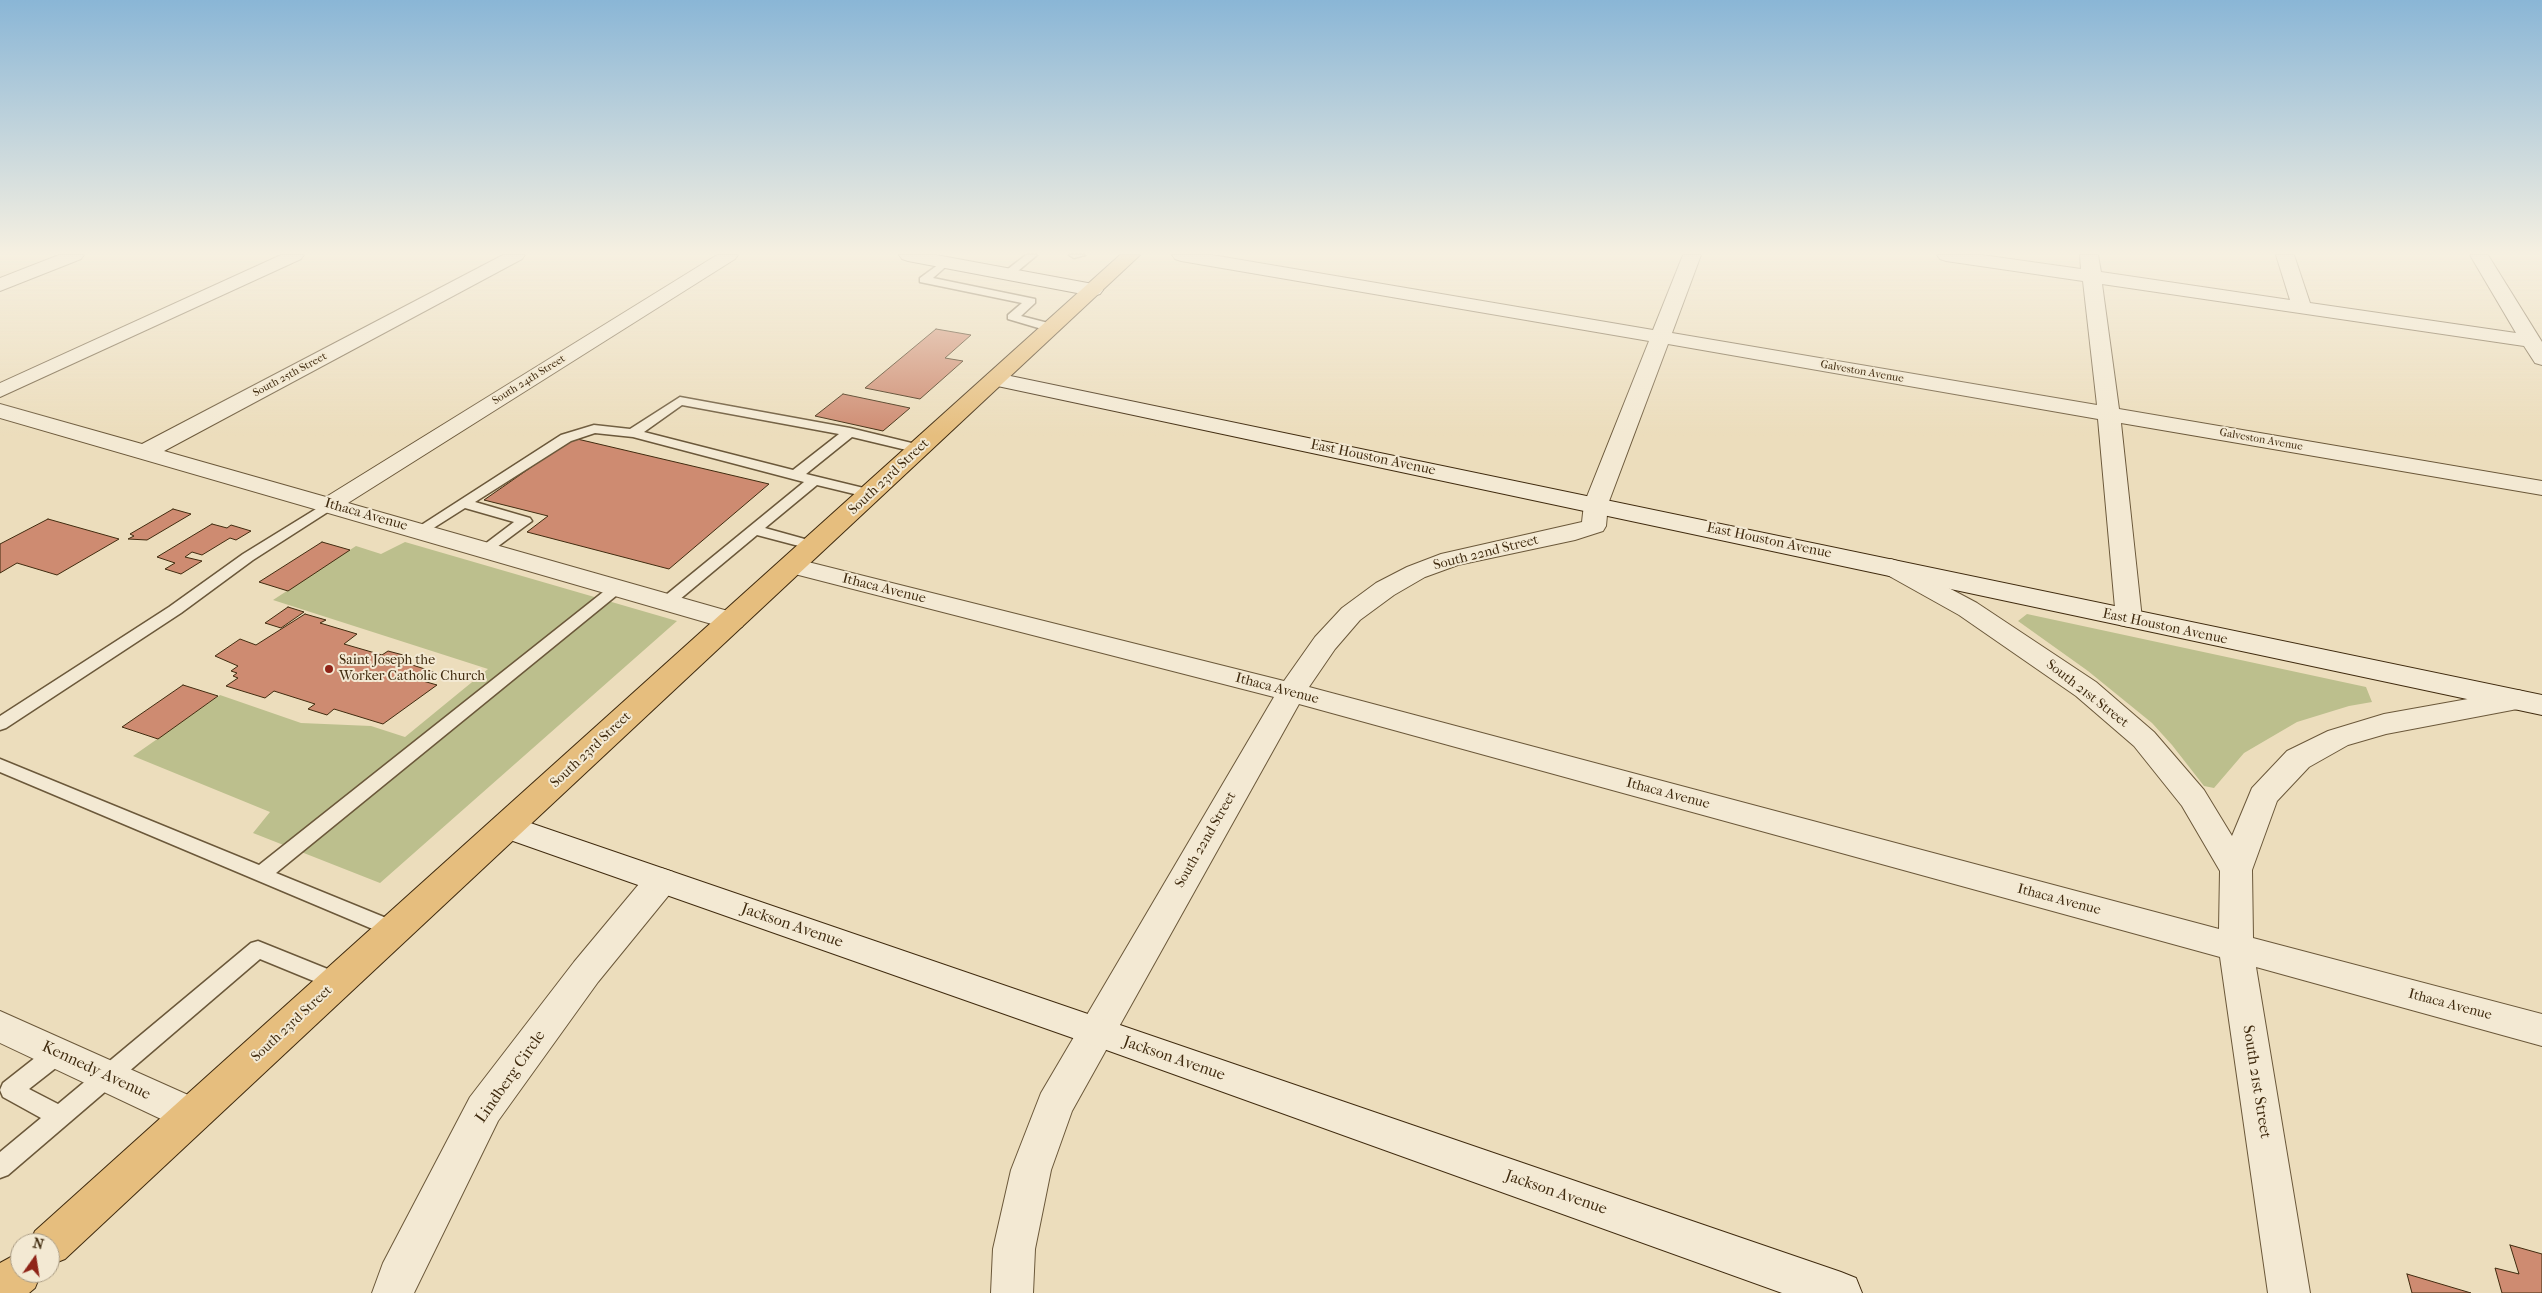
<!DOCTYPE html>
<html>
<head>
<meta charset="utf-8">
<style>
  body { margin:0 }
  #map { position:relative; width:2542px; height:1293px; overflow:hidden; background:#ecddbc; font-family:"IM FELL French Canon",serif }
  canvas { display:block }
  .north { position:absolute; left:10px; top:1233px; width:50px; height:50px; box-sizing:border-box; background:#f3e9d3; border:1px solid #ab9d85; border-radius:50%; rotate:13deg; font-size:14px; font-weight:700; line-height:20px; text-align:center; color:#402b0f }
  .north::after { content:''; display:block; margin:auto; width:18px; height:22px; background:#8f2418; clip-path:polygon(50% 0,100% 100%,50% 72%,0 100%) }
</style>
</head>
<body>
<div id="map">
<canvas width="2542" height="1293"></canvas>
<div class="north">N</div>
</div>
<script>
const g = document.querySelector('canvas').getContext('2d');
g.lineJoin = 'round';
function fillPath(path, color) { g.fillStyle = color; g.fill(path, 'evenodd'); }
const shape = rows => new Path2D(rows.map(r => 'M' + r).join(''));
function trace(path, color, width, dash) { g.strokeStyle = color; g.lineWidth = width; g.lineCap = dash ? 'butt' : 'round'; g.setLineDash(dash || []); g.stroke(path); }
function drawText(font, color, halo, rows, align = 'center') {
  g.font = font + ' "IM FELL French Canon",serif'; g.lineWidth = 4; g.setLineDash([]); g.textBaseline = 'middle'; g.strokeStyle = halo; g.fillStyle = color; for (const [text, x, y, turn = 0] of rows) {
    g.save(); g.translate(x, y); g.rotate((+turn || 0) * Math.PI / 180); g.textAlign = isNaN(turn) ? turn : align; if (halo) g.strokeText(text, 0, 0); g.fillText(text, 0, 0); g.restore();
  }
}
const green = shape([
  [405,542,677,621,380,883,253,833,270,812,133,756,220,695,301,723,371,726,405,737,488,669,273,600,356,546,381,554],
  [2027,614,2366,687,2372,702,2349,706,2297,722,2244,753,2214,788,2204,786,2172,745,2152,723,2088,671,2018,621]
]);
const building = shape([
  [936,329,971,335,945,358,963,361,920,399,865,388,936,329],
  [843,394,910,408,883,431,815,416,843,394],
  [573,438,769,484,669,569,527,532,548,516,484,500,573,438],
  [173,509,191,514,147,540,128,539,134,536,130,534,173,509],
  [48,519,119,539,57,575,17,563,0,573,0,544,48,519],
  [212,524,227,528,231,525,251,531,236,540,230,538,202,555,192,552,185,557,202,561,181,574,165,569,175,563,157,557,212,524],
  [322,542,350,550,288,591,259,582,322,542],
  [288,607,304,612,281,628,265,623,288,607],
  [305,614,326,620,320,623,357,634,344,644,382,655,388,651,407,656,400,661,434,672,423,681,437,685,383,724,334,709,327,715,308,709,315,704,274,691,265,698,226,686,238,678,233,676,237,673,231,671,238,666,215,656,240,639,256,645,305,614],
  [183,685,218,696,158,739,122,727,183,685],
  [2510,1245,2542,1254,2542,1293,2502,1293,2495,1268,2519,1274,2510,1245],
  [2407,1274,2471,1293,2412,1293,2407,1274]
]);
const lane = shape([
  [1026,255,1037,255,1012,276,1004,276,1004,272,1026,255],
  [1069,255,1085,255,1074,258,1069,255],
  [946,259,951,262,933,278,1035,299,1035,303,1021,316,1056,325,1058,328,1052,332,1008,319,1008,315,1022,303,920,282,920,278,946,259],
  [680,397,850,428,924,446,926,449,919,453,852,437,806,474,876,491,878,494,876,497,871,498,817,485,765,528,819,543,821,546,819,549,814,550,757,535,673,605,667,607,659,602,661,599,804,482,633,437,595,433,571,441,475,502,530,518,532,521,489,553,479,553,477,550,514,522,465,508,424,534,419,535,412,531,561,435,594,425,630,429,680,397],
  [682,405,839,434,793,470,644,432,682,405],
  [329,501,334,502,336,505,334,508,253,560,181,613,6,728,0,730,0,716,169,607,243,554,329,501],
  [617,583,622,585,625,588,622,591,276,873,401,924,404,930,401,936,394,938,0,772,0,759,259,865,612,585,617,583],
  [258,941,345,976,348,982,345,988,338,991,260,959,8,1175,0,1178,0,1152,41,1118,3,1097,0,1090,3,1083,50,1046,58,1044,66,1046,69,1053,66,1060,29,1089,58,1104,251,943,258,941]
]);
const street = shape([
  [59,255,84,255,81,259,0,291,0,278,59,255],
  [281,255,304,255,301,259,0,397,0,383,281,255],
  [503,255,525,255,522,259,164,451,326,497,717,255,738,255,735,259,348,503,742,615,745,621,742,627,732,629,722,627,0,418,0,404,142,444,503,255],
  [1172,255,1212,255,1653,330,1683,255,1701,255,1672,333,2097,405,2083,281,1946,261,1940,259,1937,255,1982,255,2081,269,2080,255,2098,255,2101,272,2290,300,2276,255,2294,255,2310,303,2516,333,2470,255,2488,255,2542,342,2542,365,2535,363,2524,346,2102,284,2119,409,2542,481,2542,495,2121,423,2142,619,2138,625,2129,627,2120,625,2116,619,2098,419,1668,344,1608,504,1606,526,1603,531,1575,540,1458,565,1425,577,1394,595,1360,620,1335,649,1309,687,2219,929,2220,871,2182,806,2134,746,2076,696,1959,615,1882,572,1878,567,1882,562,1891,559,1900,562,1977,603,2096,682,2154,732,2204,790,2232,836,2252,788,2287,751,2328,731,2384,714,2518,690,2528,693,2532,700,2528,707,2386,734,2348,745,2309,767,2277,801,2252,870,2253,938,2542,1014,2542,1046,2256,967,2310,1293,2268,1293,2220,957,1299,704,1072,1111,1051,1170,1035,1249,1033,1293,991,1293,993,1249,1011,1170,1041,1093,1274,697,783,571,779,566,783,561,792,558,1284,681,1315,637,1342,608,1376,583,1407,567,1441,554,1582,522,1584,504,1649,341,1181,261,1175,259,1172,255],
  [661,868,673,872,677,881,673,890,598,982,498,1121,414,1293,372,1293,383,1263,470,1097,574,962,649,872,661,868],
  [0,1011,206,1103,211,1115,206,1127,192,1132,178,1127,0,1043,0,1011]
]);
const secondary = shape([
  [899,255,936,255,1093,284,1100,286,1103,290,1100,294,1093,296,908,261,902,259,899,255],
  [996,373,2542,695,2542,715,988,384,985,379,988,374,996,373],
  [507,815,1841,1272,1856,1278,1862,1293,1782,1293,1087,1043,496,835,491,827,496,819,507,815]
]);
const primary = shape([
  [1120,255,1140,255,65,1259,50,1265,50,1243,30,1243,35,1231,1120,255],
  [20,1252,20,1273,41,1273,35,1288,29,1293,0,1293,0,1263,20,1252]
]);
const markers = [
  [329,669,5,"#8f2418"]
];
const farStreetnames = [
  ["Galveston Avenue",1862,372,10],
  ["South 25th Street",290,375,-28],
  ["South 24th Street",529,380,-32],
  ["Galveston Avenue",2261,440,10]
];
const streetNames = [
  ["East Houston Avenue",1373,458,12],
  ["South 23rd Street",889,477,-43],
  ["Ithaca Avenue",366,515,16],
  ["East Houston Avenue",1769,541,12],
  ["South 22nd Street",1486,553,-14],
  ["Ithaca Avenue",884,589,14],
  ["East Houston Avenue",2165,627,12],
  ["Ithaca Avenue",1277,689,15],
  ["South 21st Street",2087,694,38],
  ["South 23rd Street",591,750,-43],
  ["Ithaca Avenue",1668,794,15],
  ["South 22nd Street",1206,840,-60],
  ["Ithaca Avenue",2059,900,15],
  ["Ithaca Avenue",2450,1005,15],
  ["South 23rd Street",292,1024,-43]
];
const poiNames = [
  ["Saint Joseph the",339,661],
  ["Worker Catholic Church",339,677]
];
const nearStreetnames = [
  ["Jackson Avenue",792,926,19],
  ["Jackson Avenue",1174,1059,19],
  ["Kennedy Avenue",96,1071,25],
  ["Lindberg Circle",511,1077,-55],
  ["South 21st Street",2256,1082,81],
  ["Jackson Avenue",1556,1193,19]
];
fillPath(green, '#bcbf8d');
fillPath(building, '#ce8b71');
trace(building, '#402b0f', 1);
trace(lane, '#6b583a', 3);
trace(street, '#6b583a', 2);
trace(secondary, '#402b0f', 2);
trace(primary, '#402b0f', 2);
fillPath(lane, '#f3e9d3');
fillPath(street, '#f3e9d3');
fillPath(secondary, '#f3e9d3');
fillPath(primary, '#e6be7e');
const sky = g.createLinearGradient(0, 0, 0, 436);
sky.addColorStop(0, '#8ab6d6');
sky.addColorStop(0.58, '#f6f0e1');
sky.addColorStop(1, '#f6f0e100');
g.fillStyle = sky;
g.fillRect(0, 0, 2542, 436);
for (const [x, y, r, color] of markers) { const dot = new Path2D(); dot.arc(x, y, r, 0, 2 * Math.PI); g.fillStyle = color; g.fill(dot); trace(dot, '#f3e9d3', 2); }
drawText('11px', '#402b0f', '#f3e9d3', farStreetnames);
drawText('14px', '#402b0f', '#f3e9d3', streetNames);
drawText('14px', '#402b0f', '#f3e9d3', poiNames, 'left');
drawText('16px', '#402b0f', '#f3e9d3', nearStreetnames);
</script>
</body>
</html>
